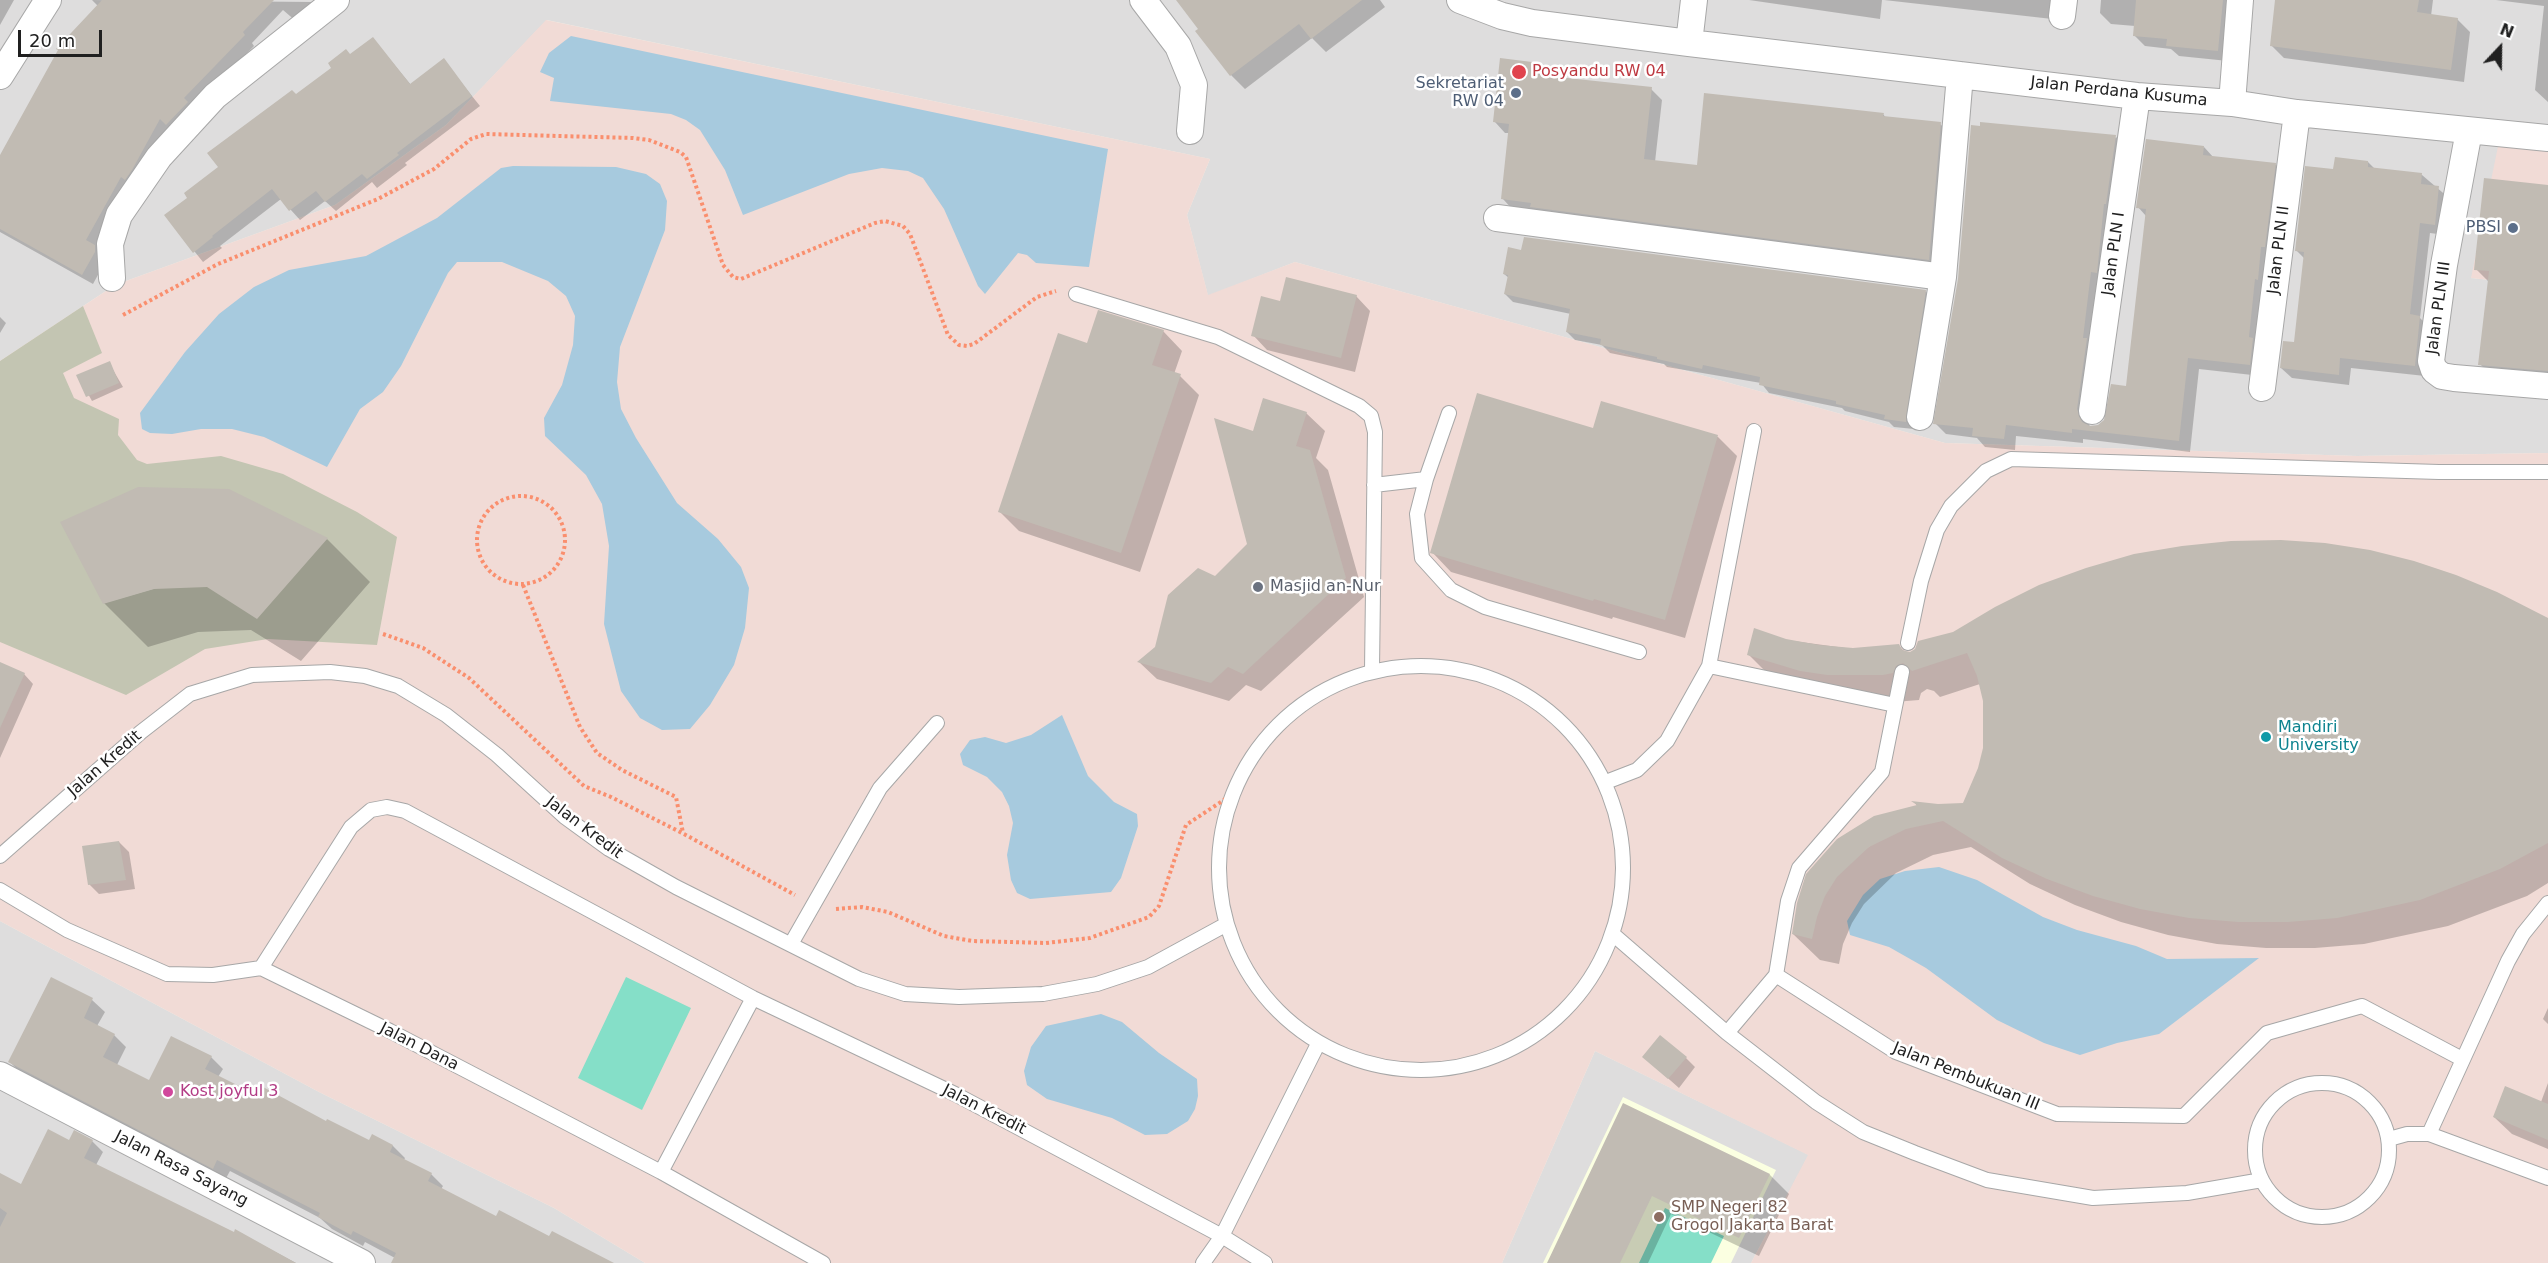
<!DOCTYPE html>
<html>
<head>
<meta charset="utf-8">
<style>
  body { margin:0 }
  #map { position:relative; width:2548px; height:1263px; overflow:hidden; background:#f0eee6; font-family:"DejaVu Sans",sans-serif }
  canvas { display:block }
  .north { position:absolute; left:2470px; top:18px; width:60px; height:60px; -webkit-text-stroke:4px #fff; paint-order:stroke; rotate:22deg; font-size:16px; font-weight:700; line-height:24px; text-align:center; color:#202020 }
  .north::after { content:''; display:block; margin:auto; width:21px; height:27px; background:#202020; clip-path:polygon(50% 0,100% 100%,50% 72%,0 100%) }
  .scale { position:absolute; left:18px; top:30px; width:84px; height:27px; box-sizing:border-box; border:3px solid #202020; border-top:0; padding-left:8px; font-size:18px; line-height:21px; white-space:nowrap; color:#202020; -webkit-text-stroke:4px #fff; paint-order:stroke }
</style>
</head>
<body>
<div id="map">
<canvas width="2548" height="1263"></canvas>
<div class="north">N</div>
<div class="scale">20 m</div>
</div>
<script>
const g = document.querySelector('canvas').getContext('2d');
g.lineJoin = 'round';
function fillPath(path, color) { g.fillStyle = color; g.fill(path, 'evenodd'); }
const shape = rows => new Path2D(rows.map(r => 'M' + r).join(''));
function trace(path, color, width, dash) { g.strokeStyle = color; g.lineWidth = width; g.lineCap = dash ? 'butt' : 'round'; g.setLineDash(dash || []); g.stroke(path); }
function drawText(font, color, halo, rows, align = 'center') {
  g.font = font + ' "DejaVu Sans",sans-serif'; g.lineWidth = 5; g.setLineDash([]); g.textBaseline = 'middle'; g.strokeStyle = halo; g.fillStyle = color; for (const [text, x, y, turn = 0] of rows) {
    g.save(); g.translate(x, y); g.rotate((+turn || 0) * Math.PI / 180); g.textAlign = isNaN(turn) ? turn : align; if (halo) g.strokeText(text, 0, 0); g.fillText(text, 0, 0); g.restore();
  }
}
const residential = shape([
  [0,0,2548,0,2548,125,2471,278,2548,286,2548,453,2357,456,1945,443,1295,262,1208,296,1187,215,1210,159,547,20,446,125,335,205,115,285,0,361],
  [0,921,319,1092,554,1208,645,1263,0,1263],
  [1595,1051,1809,1155,1751,1263,1502,1263]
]);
const commercial = shape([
  [546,20,1210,159,1187,215,1208,295,1295,262,1945,443,2357,456,2548,453,2548,1263,1751,1263,1808,1155,1595,1051,1502,1263,645,1263,554,1208,319,1092,0,921,0,361,115,285,335,205,446,125],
  [2503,122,2548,125,2548,286,2471,278]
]);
const education = shape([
  [1623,1097,1776,1170,1731,1263,1543,1263]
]);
const construction = shape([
  [83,306,102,353,63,373,74,398,119,419,118,435,137,460,147,464,221,456,283,474,357,512,397,537,377,645,268,639,205,649,126,695,0,642,0,361]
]);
const pitch = shape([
  [626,977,691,1008,642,1110,578,1078],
  [1665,1208,1724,1236,1711,1263,1639,1263]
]);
const water = shape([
  [571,36,1108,149,1089,267,1036,263,1027,255,1018,253,985,294,978,286,944,209,923,178,908,171,882,168,849,174,743,215,725,170,700,130,686,120,671,114,550,101,554,78,540,72,549,53],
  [513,166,616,167,646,174,660,184,667,201,665,230,620,347,617,382,621,409,636,438,677,503,718,539,741,567,749,588,745,628,734,665,710,705,690,729,662,730,640,718,621,691,604,624,609,546,602,504,586,475,545,436,544,418,562,385,573,345,575,316,566,296,548,281,502,262,457,262,448,273,401,366,383,392,360,409,327,467,264,437,232,429,201,429,172,434,150,433,142,429,140,413,185,352,219,314,254,287,289,270,366,256,437,218,501,168],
  [1062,715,1088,776,1114,802,1137,814,1138,826,1121,878,1111,892,1030,899,1017,893,1011,880,1007,855,1013,823,1009,806,1002,792,987,777,963,765,960,754,970,740,985,737,1006,743,1031,735],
  [1939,867,1977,880,2043,917,2077,930,2136,946,2167,959,2259,958,2159,1034,2117,1043,2080,1055,2044,1043,1997,1020,1926,968,1889,947,1850,935,1847,921,1863,895,1880,879,1905,871],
  [1101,1014,1122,1022,1159,1053,1197,1079,1198,1096,1195,1109,1188,1121,1167,1134,1145,1135,1112,1118,1047,1099,1027,1085,1024,1071,1031,1047,1046,1026]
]);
const shadow = shape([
  [0,0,14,0,0,25],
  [92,0,314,2,297,22,283,10,252,43,254,46,193,109,132,186,97,249,105,257,105,262,93,284,0,232,0,158,98,6],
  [1178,0,1380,0,1385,7,1326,52,1312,38,1245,89,1231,75,1198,31,1200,29],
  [1749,0,1882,0,1880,19],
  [1884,0,2065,0,2061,20],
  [2101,0,2236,0,2228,61,2179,56,2171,49,2145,46,2134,35,2135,26,2111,24,2100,13],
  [2276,0,2433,0,2431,16,2457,19,2470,32,2464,82,2284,58,2271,45],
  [2496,0,2548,0,2548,102,2535,90,2544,6],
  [373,39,411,85,443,60,480,106,405,163,407,165,377,188,372,182,336,211,325,201,300,220,281,199,220,246,222,248,203,262,166,216,189,198,296,96],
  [1539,65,1550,77,1651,89,1662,100,1655,162,1698,166,1883,114,1886,118,1940,124,1951,134,1940,270,1513,210,1503,199,1509,133,1505,133,1495,122],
  [2116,137,2127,148,2088,422,2090,427,2099,426,2105,421,2128,388,2146,216,2138,207,2204,147,2214,158,2275,164,2286,175,2261,376,2199,369,2190,452,2083,439,2083,443,2016,436,2015,450,1985,447,1977,438,1946,434,1935,423],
  [2368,162,2375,169,2422,175,2449,198,2445,235,2430,233,2420,318,2430,328,2425,376,2351,368,2349,385,2292,378,2281,368,2296,344,2305,259,2296,250,2335,171],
  [2548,187,2548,384,2494,378,2480,364,2489,282,2476,269],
  [1504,274,1925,291,1933,299,1914,429,1894,427,1889,422,1845,411,1842,408,1769,393,1761,383,1667,367,1664,364,1610,353,1602,345,1575,340,1567,332,1571,314,1513,302,1505,294,1509,278],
  [1356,296,1370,311,1355,372,1267,350,1253,335,1281,303],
  [0,317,6,323,0,333],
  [1163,331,1182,351,1174,374,1180,376,1199,395,1140,572,1019,531,1000,512,1088,345],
  [109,363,123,387,92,401,78,376],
  [1602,403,1718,437,1737,456,1685,638,1613,617,1612,619,1451,572,1432,552,1594,430],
  [1306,413,1325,431,1316,458,1328,470,1364,597,1261,691,1246,685,1229,701,1157,679,1139,662,1156,648,1216,578,1249,545,1253,433],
  [327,539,370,582,301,661,251,630,198,632,148,647,104,603],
  [2548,620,2548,883,2527,896,2448,926,2364,944,2315,948,2266,948,2217,944,2168,935,2121,922,2075,905,2030,884,1971,847,1933,855,1896,873,1864,904,1852,923,1843,944,1839,964,1820,960,1793,934,1798,904,1918,807,1915,803,1938,806,1963,804,1972,789,1985,748,1985,701,1980,684,1940,697,1934,691,1927,689,1921,693,1919,700,1882,703,1775,681,1749,655,1786,640,1853,649,1899,646,1905,652,1911,653],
  [0,663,24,674,33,684,0,758],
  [119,842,129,852,135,889,99,894,89,884],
  [51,979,92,1000,105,1012,97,1026,114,1035,126,1047,117,1065,150,1082,211,1057,223,1069,218,1077,259,1098,370,1142,373,1136,393,1146,405,1158,404,1160,431,1174,443,1186,441,1189,497,1218,603,1263,395,1263,395,1258,365,1242,363,1246,332,1229,320,1218,230,1171,225,1180,22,1074,10,1062],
  [2548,1008,2548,1024,2543,1019],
  [1644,1057,1686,1058,1695,1067,1679,1088],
  [2548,1083,2548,1149,2512,1134,2494,1117,2541,1102],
  [1624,1105,1770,1175,1789,1194,1759,1256,1671,1214,1648,1263,1548,1263],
  [92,1141,103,1152,96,1165,234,1234,236,1231,296,1263,0,1263,0,1175,22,1186,69,1142]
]);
const building = shape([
  [102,0,274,0,243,32,245,35,184,98,188,102,166,125,160,119,132,170,125,180,121,177,86,240,95,245,95,252,82,275,0,229,0,155,58,50,56,49],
  [1176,0,1362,0,1311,39,1299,24,1230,76,1195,31,1198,29],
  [2136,0,2223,0,2218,51,2166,46,2167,39,2133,36],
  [2275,0,2419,0,2417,12,2458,18,2451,70,2270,46],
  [373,37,410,84,444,58,472,96,397,153,399,155,367,179,362,174,325,202,316,191,289,211,272,189,212,236,213,237,193,253,164,215,187,198,184,193,218,167,207,153,292,90,296,94,331,68,328,63,346,49,350,54],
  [1500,58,1540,63,1539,75,1652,87,1644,159,1697,165,1704,93,1884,113,1883,116,1941,122,1929,260,1530,207,1531,203,1501,199,1509,124,1493,122],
  [1980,122,2116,135,2106,204,2104,204,2097,273,2091,272,2083,338,2087,338,2077,409,2082,422,2090,426,2098,425,2104,420,2111,384,2126,386,2146,209,2136,208,2146,139,2204,146,2203,155,2276,163,2265,247,2261,247,2258,280,2255,279,2249,337,2253,338,2250,365,2188,358,2179,441,2072,429,2072,433,2006,425,2004,439,1972,436,1973,428,1933,424,1958,279,1971,125,1980,126],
  [2335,157,2368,161,2368,167,2422,173,2421,184,2439,186,2435,225,2420,223,2410,314,2420,316,2415,366,2340,358,2339,375,2280,368,2283,341,2294,342,2304,252,2295,251,2305,166,2333,169],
  [2484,178,2548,185,2548,371,2478,365,2489,271,2474,270],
  [1524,237,1926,290,1906,422,1884,419,1885,415,1836,404,1836,401,1759,385,1760,377,1703,365,1702,369,1657,359,1657,357,1600,345,1601,339,1566,332,1570,309,1504,294,1508,275,1503,274,1508,247,1521,250],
  [1286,277,1357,295,1341,358,1251,336,1261,296,1280,301],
  [1098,310,1164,330,1152,365,1181,374,1121,553,998,512,1058,333,1087,343],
  [110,361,119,383,86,397,76,375],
  [1477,393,1593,428,1601,401,1718,435,1665,620,1594,599,1593,601,1430,553],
  [1263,398,1307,412,1296,446,1310,450,1346,578,1243,674,1228,667,1211,683,1137,662,1155,647,1168,595,1198,568,1215,576,1247,544,1214,418,1253,431],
  [138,487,229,489,328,538,257,619,207,587,154,589,103,604,60,522],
  [2281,540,2325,543,2370,550,2414,561,2456,575,2497,592,2548,618,2548,843,2500,869,2420,900,2337,918,2288,922,2238,922,2189,918,2140,909,2093,896,2047,879,2002,858,1943,821,1906,829,1869,847,1837,877,1825,896,1817,917,1812,939,1792,934,1797,903,1806,874,1837,839,1874,816,1917,805,1911,801,1938,804,1963,803,1978,768,1983,748,1983,701,1977,676,1967,653,1912,671,1903,663,1896,666,1893,673,1883,675,1827,675,1800,671,1747,655,1754,628,1786,639,1819,645,1853,648,1899,644,1902,650,1910,652,1915,649,1918,641,1953,632,1995,607,2039,585,2086,568,2134,554,2182,546,2231,541],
  [0,662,25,673,0,728],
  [119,841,126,880,88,885,82,846],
  [51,977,93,998,84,1018,115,1034,103,1057,149,1080,171,1036,212,1056,205,1069,259,1096,263,1087,326,1121,327,1119,369,1140,372,1134,393,1145,390,1152,432,1173,428,1181,496,1216,499,1210,549,1236,552,1231,614,1263,391,1263,396,1253,353,1231,351,1235,318,1217,320,1213,217,1160,213,1169,8,1062],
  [1660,1035,1687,1057,1668,1079,1642,1057],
  [2505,1086,2548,1104,2548,1140,2493,1117],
  [1623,1103,1770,1174,1739,1238,1652,1196,1620,1263,1547,1263],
  [48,1129,69,1140,74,1130,93,1140,84,1158,234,1232,235,1229,296,1263,0,1263,0,1227,7,1213,0,1208,0,1173,21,1184]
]);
const path = shape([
  [123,315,218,264,378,199,434,169,471,139,486,134,633,138,649,140,680,152,686,157,723,265,733,277,741,279,875,223,885,221,903,226,910,234,948,335,959,345,967,346,974,344,1037,297,1056,291],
  '477 540a44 44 0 1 1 88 0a44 44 0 1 1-88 0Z',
  [523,585,580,727,597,753,622,770,676,797,683,833],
  [383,634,423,648,469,678,584,786,611,797,684,834,795,895],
  [836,909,862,907,888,912,944,936,972,941,1046,943,1090,938,1149,917,1159,906,1186,825,1230,796]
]);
const lane = shape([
  [1076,294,1218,337,1359,406,1371,416,1375,432,1372,670],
  [1426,479,1417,514,1422,558,1451,590,1485,607,1639,652],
  [1374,485,1426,479,1449,413],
  [1908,643,1921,581,1937,530,1951,506,1986,471,2011,459,2439,472,2548,472],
  '1219 868a202 202 0 1 1 404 0a202 202 0 1 1-404 0Z',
  [1709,666,1895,705],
  [1902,672,1882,772,1799,868,1788,901,1776,975,1896,1052,2057,1114,2184,1116,2267,1033,2362,1006,2462,1059],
  [1606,782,1637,770,1667,741,1709,666,1754,431],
  [0,856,141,732,190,694,252,675,330,672,365,676,398,686,446,715,497,755,565,817,609,849,676,887,859,979,905,994,959,997,1043,994,1097,984,1148,967,1225,925],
  [0,890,67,930,167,974,213,975,261,968,390,1031,661,1172,823,1263],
  [1615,936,1727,1033,1816,1102,1863,1132,1915,1153,1987,1180,2093,1198,2187,1193,2262,1180],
  [791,944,880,788,937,723],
  [261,968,351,827,371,810,387,807,405,811,753,998,955,1094,1222,1236,1265,1263],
  [1727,1033,1776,975],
  '2255 1150a67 67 0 1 1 134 0a67 67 0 1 1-134 0Z',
  [2429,1134,2508,961,2523,934,2548,903],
  [2389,1139,2407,1134,2429,1134,2548,1178],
  [661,1172,753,998],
  [1203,1263,1222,1236,1318,1044]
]);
const street = shape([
  [1143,0,1178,46,1194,85,1190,131],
  [1460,0,1502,16,1532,23,1689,43,2137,96,2232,103,2297,113,2548,138],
  [2062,16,2064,0],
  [1689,43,1694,0],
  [0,76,48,0],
  [2232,103,2240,0],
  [2469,131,2444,265,2431,361,2434,370,2442,376,2454,378,2548,386],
  [1497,218,1943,277],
  [112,278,110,244,119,215,159,157,215,96,336,0],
  [2262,388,2297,113],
  [2092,411,2137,96],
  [1920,417,1943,277,1960,75],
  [0,1075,362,1263]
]);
const markers = [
  [1519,72,8,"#e0444e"],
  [1516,93,6,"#5c6f8a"],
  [2513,228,6,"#5c6f8a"],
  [1258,587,6,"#6b7280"],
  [2266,737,6,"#0f9aa8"],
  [168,1092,6,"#d1479c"],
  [1659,1217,6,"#8d6e63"]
];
const healthNames = [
  ["Posyandu RW 04",1532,72]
];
const serviceNames = [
  ["Sekretariat",1504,84],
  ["RW 04",1504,102],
  ["PBSI",2501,228]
];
const streetNames = [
  ["Jalan Perdana Kusuma",2119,92,6],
  ["Jalan PLN II",2279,250,-83],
  ["Jalan PLN I",2114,254,-82],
  ["Jalan PLN III",2439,308,-82],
  ["Jalan Kredit",105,764,-41],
  ["Jalan Kredit",584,828,37],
  ["Jalan Dana",419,1047,27],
  ["Jalan Pembukuan III",1966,1077,22],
  ["Jalan Kredit",984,1110,27],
  ["Jalan Rasa Sayang",181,1169,27]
];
const worshipNames = [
  ["Masjid an-Nur",1270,587]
];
const cultureNames = [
  ["Mandiri",2278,728],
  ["University",2278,746]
];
const hotelNames = [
  ["Kost joyful 3",180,1092]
];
const educationNames = [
  ["SMP Negeri 82",1671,1208],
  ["Grogol Jakarta Barat",1671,1226]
];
fillPath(residential, '#dedddd');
fillPath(commercial, '#f1dbd6');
fillPath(education, '#fbffe1');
fillPath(construction, '#c3c5b2');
fillPath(pitch, '#85dfc8');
fillPath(water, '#a7cade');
fillPath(shadow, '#0003');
fillPath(building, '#c1bbb3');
trace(lane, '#a7a7a7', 16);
trace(street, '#a7a7a7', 28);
trace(path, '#fa8f6e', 4, [3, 3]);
trace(lane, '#fff', 14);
trace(street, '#fff', 26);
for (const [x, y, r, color] of markers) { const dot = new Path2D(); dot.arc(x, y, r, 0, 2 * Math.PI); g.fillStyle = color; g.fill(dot); trace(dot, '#fff', 2); }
drawText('16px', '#be3a42', '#fff', healthNames, 'left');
drawText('16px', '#4e5e75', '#fff', serviceNames, 'right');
drawText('16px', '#202020', '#fff', streetNames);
drawText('16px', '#5b616d', '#fff', worshipNames, 'left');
drawText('16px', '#0d838f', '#fff', cultureNames, 'left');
drawText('16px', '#b23c85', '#fff', hotelNames, 'left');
drawText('16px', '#785e54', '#fff', educationNames, 'left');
</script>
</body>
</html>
